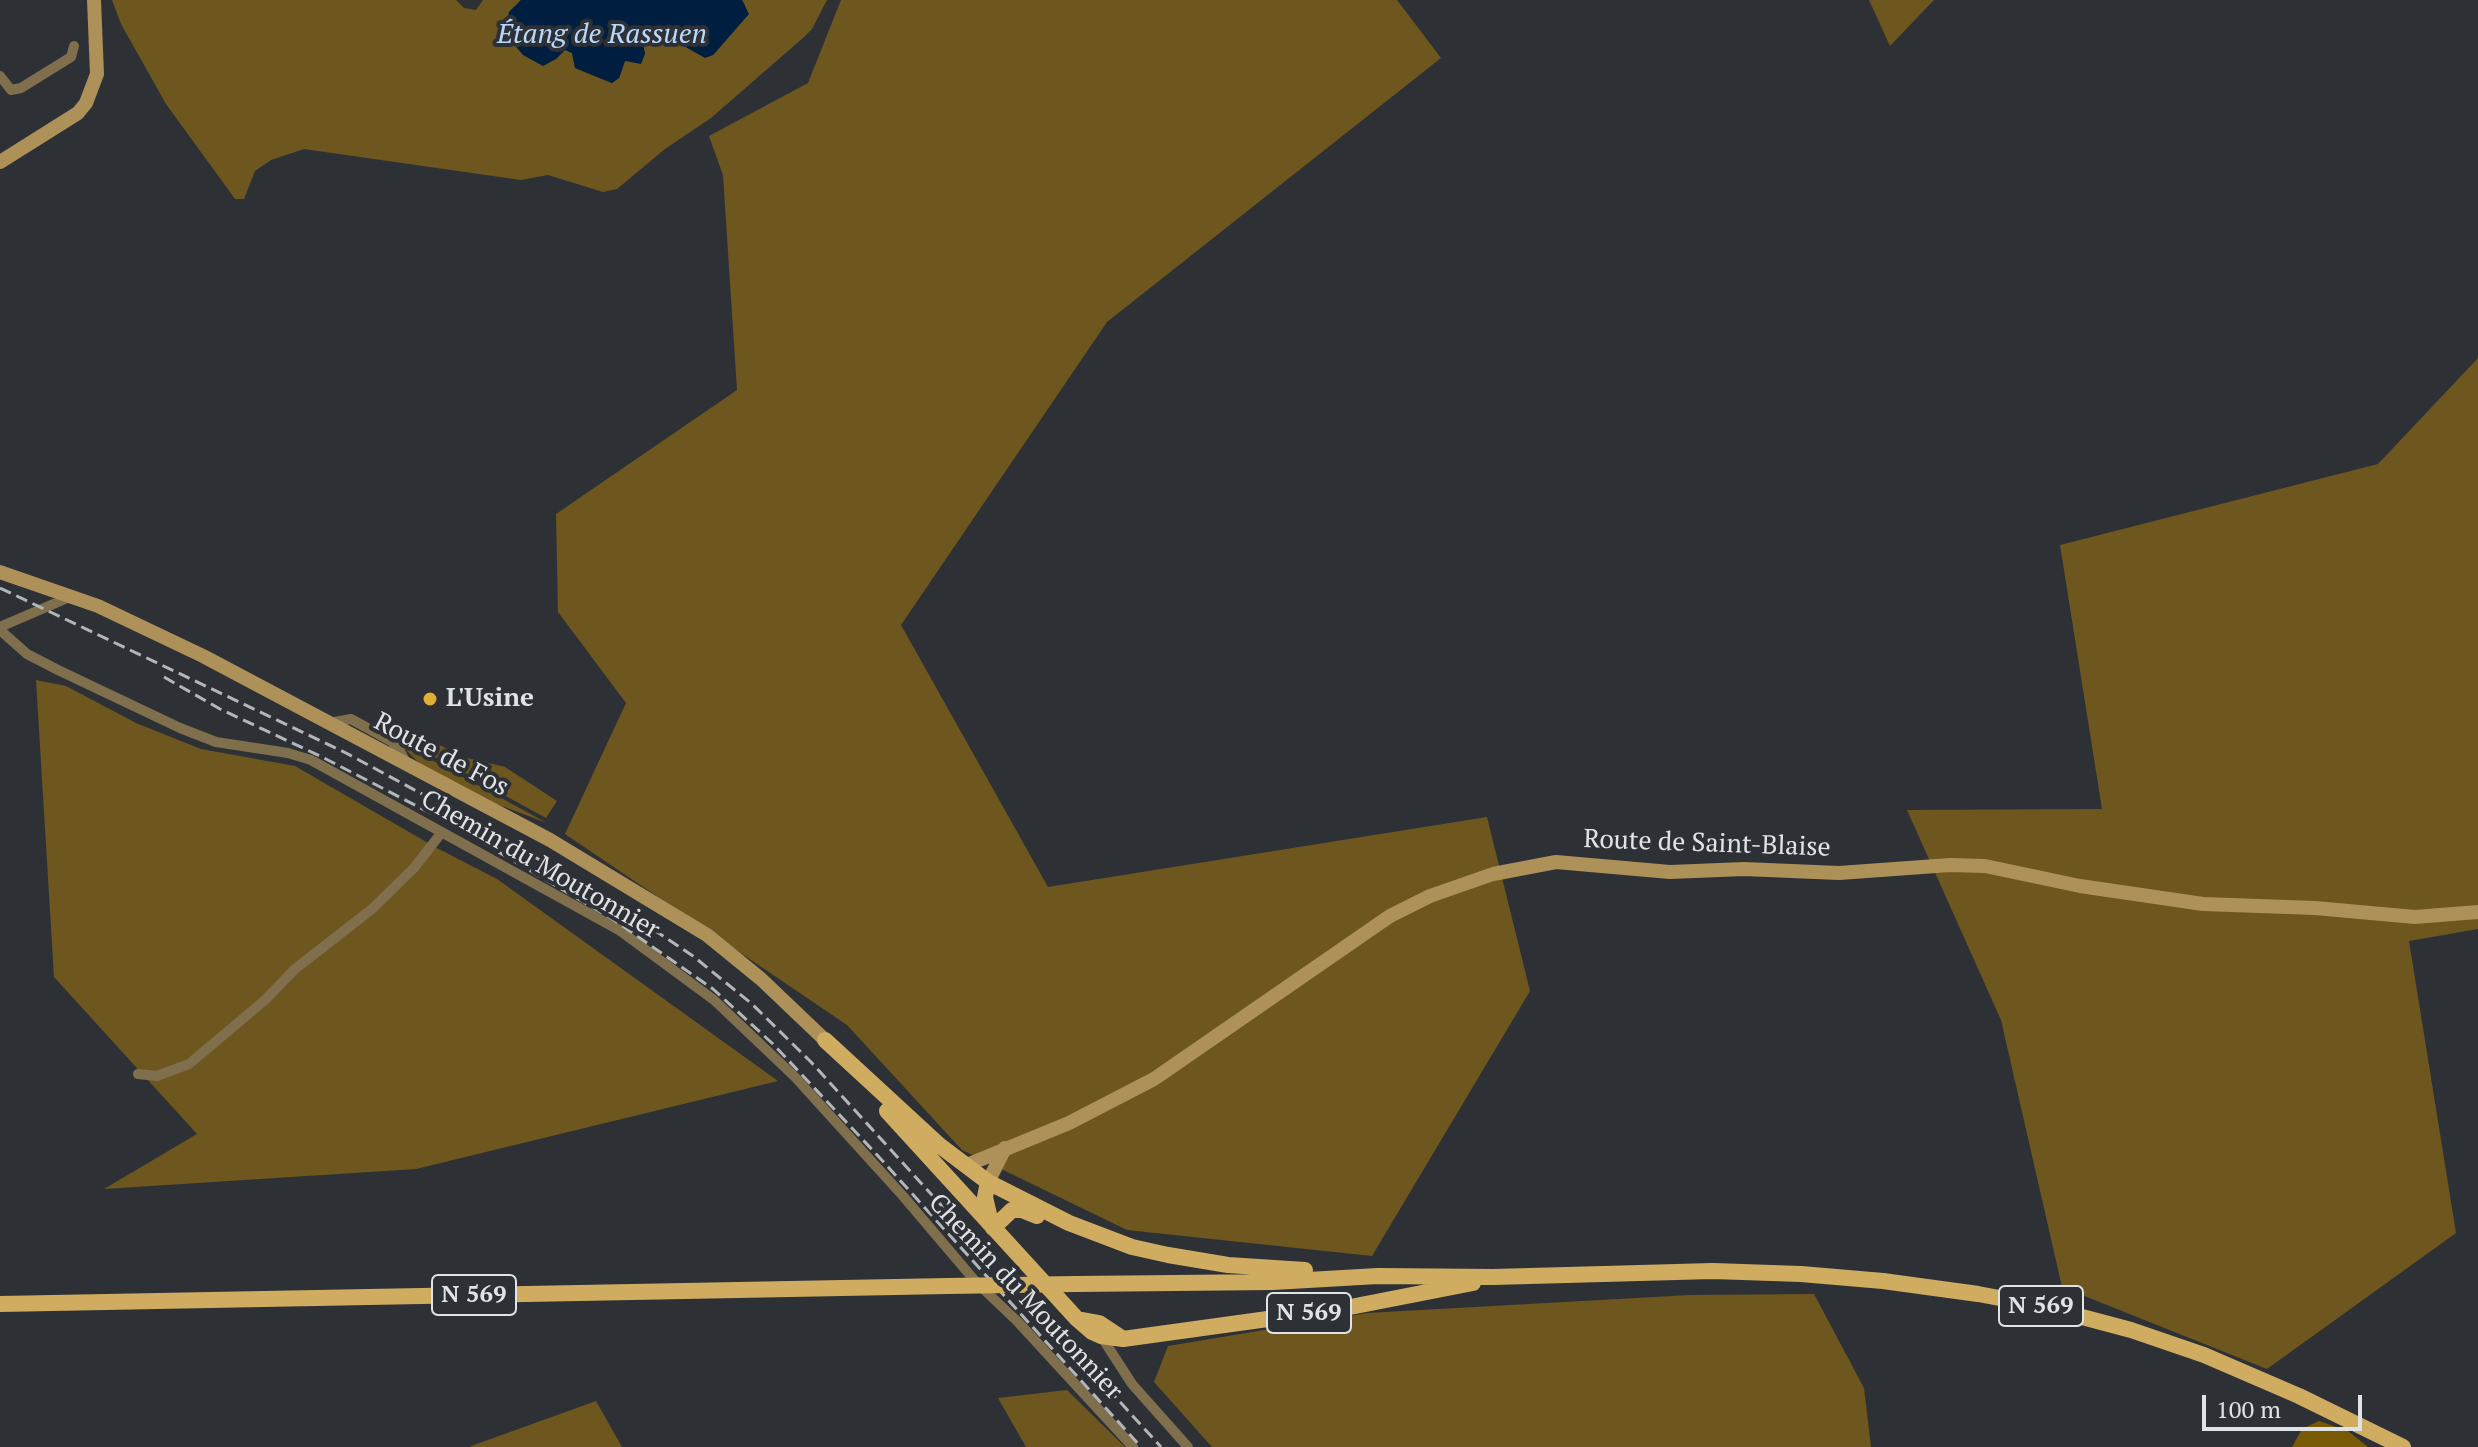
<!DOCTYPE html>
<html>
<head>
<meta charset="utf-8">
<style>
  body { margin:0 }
  #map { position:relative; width:2478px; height:1447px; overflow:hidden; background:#2d3136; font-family:"PT Serif",serif }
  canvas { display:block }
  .scale { position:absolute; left:2202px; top:1395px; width:160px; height:36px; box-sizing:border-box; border:4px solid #e0e3e6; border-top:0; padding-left:10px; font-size:24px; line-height:28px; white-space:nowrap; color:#e0e3e6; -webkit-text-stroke:6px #2d3136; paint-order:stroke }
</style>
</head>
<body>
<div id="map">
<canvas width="2478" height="1447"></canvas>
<div class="scale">100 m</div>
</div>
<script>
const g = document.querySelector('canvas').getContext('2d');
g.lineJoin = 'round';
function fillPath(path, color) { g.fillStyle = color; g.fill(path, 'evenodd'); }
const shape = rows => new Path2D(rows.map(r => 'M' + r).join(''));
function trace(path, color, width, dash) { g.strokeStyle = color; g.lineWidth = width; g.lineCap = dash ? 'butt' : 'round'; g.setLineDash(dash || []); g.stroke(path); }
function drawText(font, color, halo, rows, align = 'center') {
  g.font = font + ' "PT Serif",serif'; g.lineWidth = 8; g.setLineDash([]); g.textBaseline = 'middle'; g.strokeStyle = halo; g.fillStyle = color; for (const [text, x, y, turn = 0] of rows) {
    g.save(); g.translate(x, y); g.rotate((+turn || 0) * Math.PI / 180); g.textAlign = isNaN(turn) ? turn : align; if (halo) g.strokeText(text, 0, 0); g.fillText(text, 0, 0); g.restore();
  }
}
const green = shape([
  [112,0,456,0,464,8,476,10,483,0,521,0,509,12,556,59,564,49,572,53,575,68,612,83,619,78,625,61,633,61,645,54,641,38,653,30,669,31,673,36,713,55,739,25,745,5,742,0,827,0,812,29,803,38,711,118,665,149,617,189,603,192,548,175,521,180,304,149,271,160,255,171,244,199,235,199,166,104,121,24],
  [841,0,1397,0,1441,58,1107,322,901,625,1048,887,1487,817,1530,991,1372,1256,1127,1230,962,1150,847,1025,565,834,626,703,558,612,556,514,737,390,723,175,709,136,808,83],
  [1869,0,1934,0,1890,46],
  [2478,358,2478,929,2409,941,2456,1233,2267,1369,2062,1287,2001,1020,1907,810,2102,809,2060,545,2378,464],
  [36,680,66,686,136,723,201,749,295,766,435,847,497,879,778,1081,416,1169,104,1189,197,1134,54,977],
  [378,713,463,757,505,767,557,801,546,818,376,725],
  [397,741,547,823,486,800,423,767],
  [1814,1294,1864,1388,1871,1447,1212,1447,1154,1382,1168,1346,1367,1313,1690,1295],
  [1067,1390,1125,1447,1026,1447,998,1398],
  [596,1401,622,1447,469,1447,474,1445]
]);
const forest = shape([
  [2319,1421,2348,1431,2368,1447,2292,1447,2302,1429]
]);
const water = shape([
  [521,0,742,0,749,14,713,55,705,58,682,45,669,31,653,30,642,38,645,54,641,64,625,61,619,78,612,83,575,68,572,53,565,50,556,59,543,66,523,55,512,42,506,27,509,12]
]);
const street = shape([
  [0,76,11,90,21,88,71,57,74,46],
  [0,627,72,596],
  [0,630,27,654,58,670,180,728,216,742,288,753,311,760,619,930,714,1000,795,1077,903,1196,976,1282,1018,1322,1133,1447],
  [329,723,351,719,391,741,399,749,407,765],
  [138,1074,157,1076,189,1064,265,1000,295,969,372,909,414,868,442,832],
  [1101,1336,1132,1384,1188,1447]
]);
const secondary = shape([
  [0,162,78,113,86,103,97,74,94,0],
  [0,572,98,606,203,656,550,840,707,935,761,979,825,1040],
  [967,1165,1069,1123,1154,1079,1390,916,1430,896,1493,874,1556,862,1670,872,1744,869,1839,873,1950,865,1985,866,2080,886,2203,904,2315,908,2415,917,2478,912],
  [988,1182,1005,1148]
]);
const primary = shape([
  [825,1040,939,1145,988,1182,1069,1223,1132,1247,1168,1255,1228,1265,1305,1270],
  [887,1111,1077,1319,1092,1332,1101,1336,1123,1339,1099,1323,1077,1319],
  [988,1182,985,1197,991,1223],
  [993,1228,1012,1210,1022,1210,1037,1216],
  [1075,1284,1273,1282,1378,1276,1493,1277,1713,1271,1801,1274,1883,1281,1978,1294,2037,1305,2131,1330,2204,1355,2299,1396,2403,1447],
  [0,1304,948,1286],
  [1123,1339,1340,1309,1473,1283]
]);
const rail = shape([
  [0,588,346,753,487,829,620,907,693,956,752,1004,811,1062,1161,1447],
  [164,677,220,709,322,757,446,821,614,920,713,989,773,1044,879,1157,1141,1447]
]);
const primaryBridge = shape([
  [948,1286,1075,1284]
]);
const markers = [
  [430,699,8,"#e1af34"]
];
const shields = [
  [474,1295,84],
  [2041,1306,84],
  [1309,1313,84]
];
const shieldNames = [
  ["N 569",474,1295],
  ["N 569",2041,1306],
  ["N 569",1309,1313]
];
const poiNames = [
  ["L'Usine",446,699]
];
const streetNames = [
  ["Route de Fos",441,755,28],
  ["Route de Saint-Blaise",1707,844,2],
  ["Chemin du Moutonnier",540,865,30],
  ["Chemin du Moutonnier",1025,1297,47]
];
const waterNames = [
  ["Étang de Rassuen",602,35]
];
fillPath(green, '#6e561f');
fillPath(forest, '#785904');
fillPath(water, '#001f40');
trace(street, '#806f4c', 10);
trace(secondary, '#ad9158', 14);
trace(primary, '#cfac60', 16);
trace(rail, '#b2b6b9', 3, [12, 6]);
trace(primaryBridge, '#cfac60', 16);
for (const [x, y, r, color] of markers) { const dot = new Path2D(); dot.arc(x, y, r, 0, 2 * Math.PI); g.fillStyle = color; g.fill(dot); trace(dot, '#2d3136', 3); }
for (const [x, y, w] of shields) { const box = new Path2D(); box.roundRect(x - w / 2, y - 20, w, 40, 6); g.fillStyle = '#2d3136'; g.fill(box); trace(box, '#e0e3e6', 2); }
drawText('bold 24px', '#e0e3e6', null, shieldNames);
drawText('bold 26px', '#e0e3e6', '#2d3136', poiNames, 'left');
drawText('26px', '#e0e3e6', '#2d3136', streetNames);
drawText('italic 28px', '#b9d8fd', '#2d3136', waterNames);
</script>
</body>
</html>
